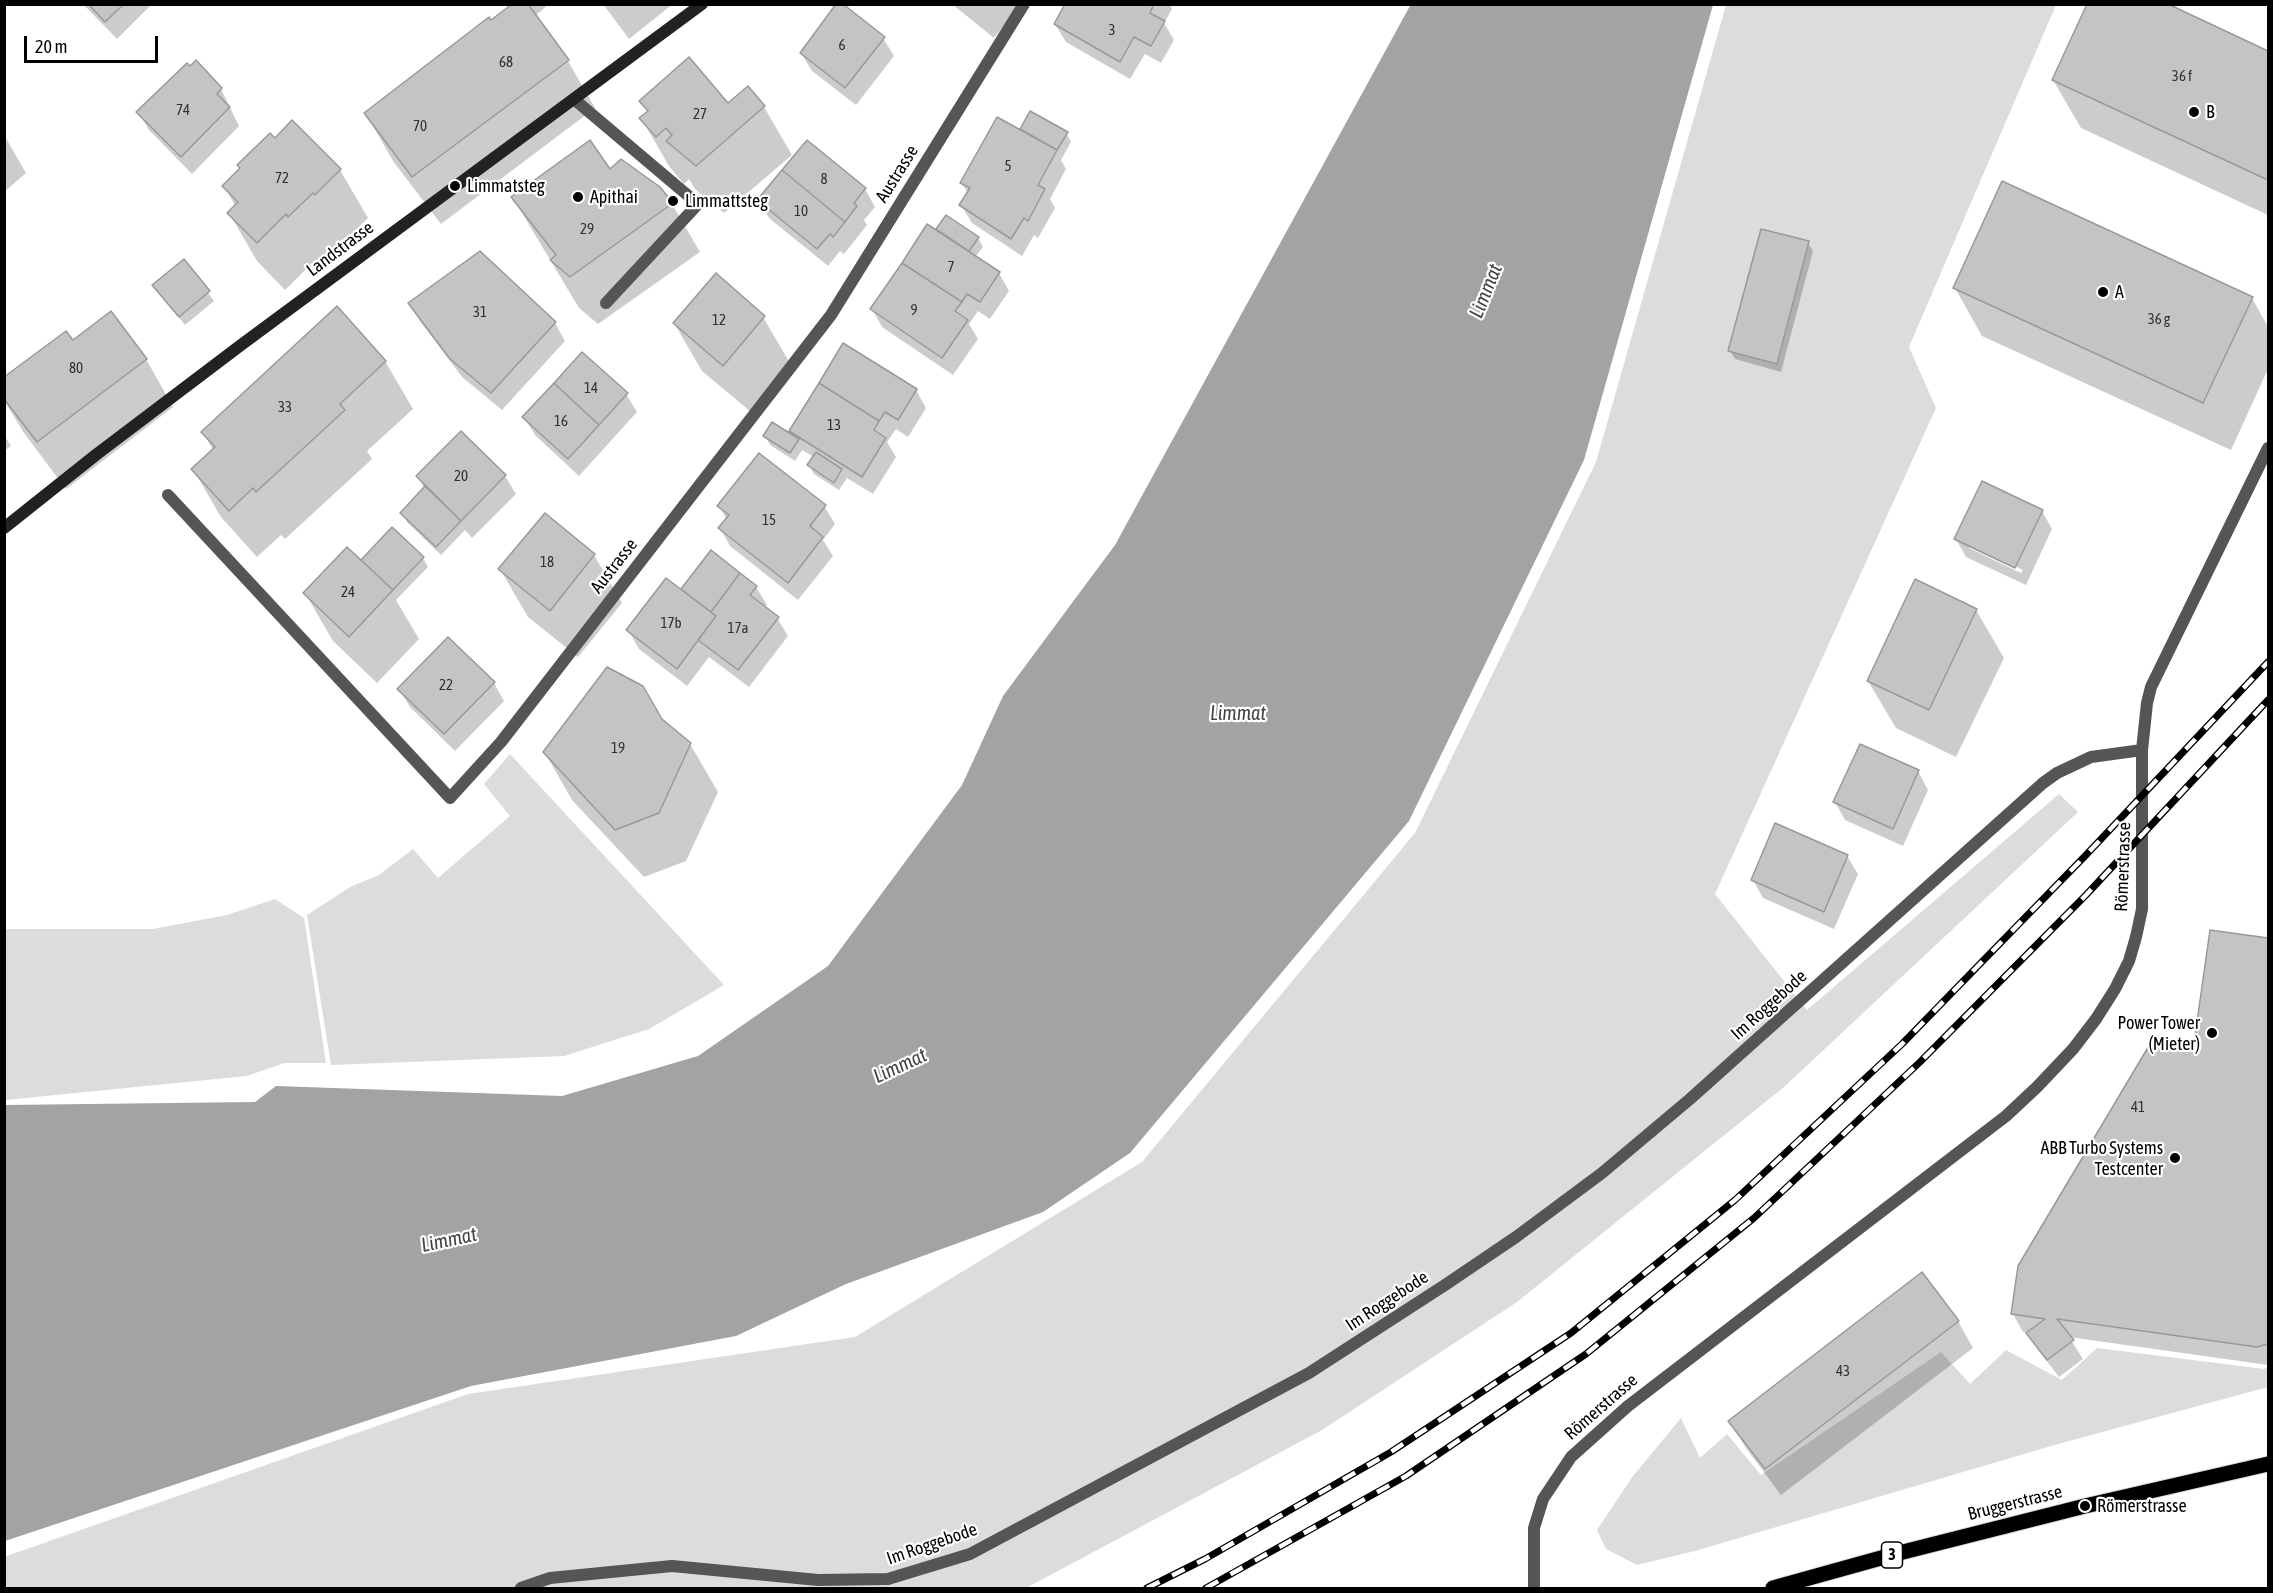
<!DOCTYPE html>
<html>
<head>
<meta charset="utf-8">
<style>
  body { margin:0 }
  #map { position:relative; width:2273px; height:1593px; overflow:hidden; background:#fff; font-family:"Asap Condensed",sans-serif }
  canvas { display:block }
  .frame { position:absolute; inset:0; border:6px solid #000; pointer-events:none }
  .scale { position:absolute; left:24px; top:36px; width:134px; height:27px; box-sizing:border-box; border:3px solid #000; border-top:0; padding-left:8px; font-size:18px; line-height:21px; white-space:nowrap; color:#000; -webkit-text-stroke:4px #fff; paint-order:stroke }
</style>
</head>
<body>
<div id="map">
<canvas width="2273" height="1593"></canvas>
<div class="frame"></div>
<div class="scale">20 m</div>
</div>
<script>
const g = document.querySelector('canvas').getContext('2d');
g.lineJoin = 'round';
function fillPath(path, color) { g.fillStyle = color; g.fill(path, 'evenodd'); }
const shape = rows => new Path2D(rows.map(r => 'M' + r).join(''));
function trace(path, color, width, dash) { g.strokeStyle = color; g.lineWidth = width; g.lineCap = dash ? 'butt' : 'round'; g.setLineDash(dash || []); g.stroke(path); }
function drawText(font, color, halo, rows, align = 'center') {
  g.font = font + ' "Asap Condensed",sans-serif'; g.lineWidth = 4.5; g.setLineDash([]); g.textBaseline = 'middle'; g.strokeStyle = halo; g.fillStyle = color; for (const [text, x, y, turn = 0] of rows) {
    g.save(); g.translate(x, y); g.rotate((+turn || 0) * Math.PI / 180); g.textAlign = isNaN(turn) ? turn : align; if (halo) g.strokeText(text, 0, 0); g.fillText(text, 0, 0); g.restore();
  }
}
const green = shape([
  [1726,5,2056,5,1909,347,1936,408,1715,894,1807,1010,2059,794,2078,812,1784,1087,1517,1302,1322,1430,1026,1588,5,1588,4,1557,468,1394,855,1337,1142,1162,1415,833,1596,462],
  [510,754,724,985,649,1029,564,1056,331,1065,307,915,350,887,379,875,413,849,438,878,510,816,484,784],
  [275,899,304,918,326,1063,284,1063,247,1076,5,1100,5,929,153,929,227,915],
  [2097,1348,2264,1369,2268,1367,2268,1387,2058,1444,1695,1551,1637,1565,1606,1549,1597,1530,1633,1476,1681,1418,1700,1458,1727,1434,1761,1475,1941,1352,1970,1384,2006,1350,2062,1380]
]);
const water = shape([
  [1411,4,1713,5,1584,460,1409,821,1130,1153,1043,1212,846,1284,736,1336,471,1386,5,1541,5,1105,255,1102,276,1086,562,1096,698,1056,828,966,962,785,1003,696,1115,545]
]);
const shadow = shape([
  [83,4,152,4,117,39],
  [515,4,549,4,535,16,568,61,595,108,441,224,393,161,366,114],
  [603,4,673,4,629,39],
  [952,4,1021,4,994,38],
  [1067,4,1170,4,1172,9,1164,23,1174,40,1161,63,1145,54,1130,79,1066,42,1055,24],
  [2165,4,2268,52,2268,215,2081,128,2053,80],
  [883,38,894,56,856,105,812,71,801,53],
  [748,88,764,107,792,155,724,213,695,189,689,179,684,184,669,166,641,118,648,113,641,101,728,105],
  [221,89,239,126,192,174,149,130,138,112],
  [1031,113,1066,133,1071,142,1061,160,1066,169,1050,199,1055,208,1038,238,1034,235,1022,256,972,223,961,205,968,194,962,183,1020,131],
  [292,122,340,170,368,218,343,242,341,240,317,264,314,261,285,290,257,261,229,213,236,207,224,186],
  [4,135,26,173,4,192],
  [609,171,659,188,672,204,700,252,598,324,579,308,513,198],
  [865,189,875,207,864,220,867,225,844,254,840,251,828,266,769,218,759,200],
  [946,217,978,238,983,247,975,257,999,273,1009,291,990,319,978,311,969,324,978,339,953,375,882,327,872,309,941,234,937,229],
  [1808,243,1813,251,1781,372,1735,359,1730,351],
  [480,253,555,323,565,341,502,410,462,377,420,321,410,303],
  [184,261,214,301,185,325,154,286],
  [1955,288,2252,298,2268,327,2268,369,2231,450,1982,336],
  [763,317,791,365,751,412,702,371,674,323],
  [73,342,146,359,173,407,66,489,24,433,4,400,4,379],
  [385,361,413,409,367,451,372,459,285,539,281,535,257,557,221,517,193,469,213,450,203,432],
  [916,390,926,408,908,437,896,429,889,439,887,442,896,457,873,494,847,478,839,490,814,474,809,465,814,457,802,450,795,461,770,445,765,436,795,438,790,431],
  [626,394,637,412,579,476,535,435,524,417],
  [461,433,505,476,516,494,472,538,465,530,441,555,407,522,402,513,425,489,418,477],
  [4,435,11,446,4,451],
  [719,506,824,506,835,524,823,540,833,556,798,600,730,546,720,528,727,520],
  [2042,511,2052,529,2026,585,1966,557,1956,539],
  [1969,544,2023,570,2021,573,1969,548],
  [545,515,594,555,622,603,578,657,528,617,500,569],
  [392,529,423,558,428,567,396,600,419,639,377,683,333,641,305,593,361,562],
  [711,553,756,587,767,605,764,608,777,618,788,636,749,687,709,657,687,686,639,649,628,630,681,591],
  [1976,610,2004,658,1956,757,1896,728,1868,681],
  [494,683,504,701,455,751,410,707,399,689],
  [661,720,690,744,718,792,686,861,644,877,572,800,545,753],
  [1918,771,1928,790,1903,846,1845,820,1835,802],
  [1847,856,1858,874,1834,929,1763,898,1753,880],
  [2211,932,2268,940,2268,1365,2069,1337,2083,1359,2059,1377,2039,1351,2028,1333,2023,1332,2013,1314,2194,1052],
  [1958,1321,1973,1348,1781,1495,1746,1448,1730,1422]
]);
const building = shape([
  [88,4,124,4,105,22,88,4],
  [512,4,528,4,569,60,412,177,364,113,489,17,491,20,512,4],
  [836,4,843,4,885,37,845,88,800,53,836,4],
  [1065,4,1154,4,1150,13,1165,21,1151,46,1134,37,1120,62,1054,24,1065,4],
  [2087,4,2168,4,2268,51,2268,180,2052,80,2087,4],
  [689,57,728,103,748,86,765,106,696,166,666,141,672,135,666,128,656,137,639,118,648,111,639,101,689,57],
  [196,60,222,88,217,94,230,107,181,157,136,112,187,63,190,66,196,60],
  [1030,111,1068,132,1057,150,1020,129,1030,111],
  [997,117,1057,150,1038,185,1045,189,1028,221,1024,218,1011,239,959,205,970,188,960,183,997,117],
  [292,120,341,169,315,195,313,193,288,217,286,214,257,243,227,213,238,202,222,186,240,168,237,165,270,133,275,138,292,120],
  [590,140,610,169,621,159,660,187,673,203,570,277,550,260,556,255,511,197,590,140],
  [807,140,866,188,854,203,857,206,845,222,782,170,807,140],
  [782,170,845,222,833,237,830,234,817,249,757,200,782,170],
  [2002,181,2253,297,2203,403,1953,288,2002,181],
  [946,215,979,237,969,251,936,229,946,215],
  [927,224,1000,272,980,302,967,294,962,302,902,263,927,224],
  [1761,229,1809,241,1777,364,1728,351,1761,229],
  [480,251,556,322,491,393,450,359,408,303,480,251],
  [184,259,210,291,179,317,152,285,184,259],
  [902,263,962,302,955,311,968,320,942,358,870,309,902,263],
  [716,273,765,316,723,366,673,323,716,273],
  [337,306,386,361,340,404,345,410,256,492,253,488,229,511,191,469,215,447,201,432,337,306],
  [111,311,147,359,37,442,4,399,4,377,66,331,73,340,111,311],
  [843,343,917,389,898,420,885,412,879,421,819,383,843,343],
  [582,352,628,393,599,425,554,383,582,352],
  [554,383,599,425,568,459,522,417,554,383],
  [819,383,879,421,874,430,886,438,862,477,789,431,819,383],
  [772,422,799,439,790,453,763,436,772,422],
  [461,431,506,475,461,521,416,476,461,431],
  [816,452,842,469,834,483,807,465,816,452],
  [759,453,826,505,810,526,823,537,788,583,718,528,729,515,717,506,759,453],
  [1982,481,2043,510,2015,568,1954,539,1982,481],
  [425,486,461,521,436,547,400,513,425,486],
  [545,513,595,554,550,611,498,569,545,513],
  [392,527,424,557,393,590,361,560,392,527],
  [347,547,393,590,349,637,303,593,347,547],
  [711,550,740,573,711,612,681,589,711,550],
  [740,573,757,586,750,595,779,617,738,670,698,640,716,616,711,612,740,573],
  [666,578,716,616,677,669,626,630,666,578],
  [1915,579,1977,609,1929,710,1867,681,1915,579],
  [448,637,495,682,444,734,397,689,448,637],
  [607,667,643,686,662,719,691,743,659,813,615,830,543,752,607,667],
  [1860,744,1919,770,1893,829,1833,802,1860,744],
  [1775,823,1848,855,1824,912,1751,880,1775,823],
  [2210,930,2268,938,2268,1344,2257,1347,2057,1319,2074,1340,2047,1360,2026,1333,2045,1319,2011,1314,2018,1266,2150,1044,2193,1050,2210,930],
  [1922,1272,1959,1321,1765,1469,1728,1421,1922,1272]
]);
const lane = shape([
  [575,100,698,204,606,303]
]);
const street = shape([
  [168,495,450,798,501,742,831,315,1024,4],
  [521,1588,550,1578,672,1566,818,1580,888,1579,970,1554,1309,1373,1445,1285,1516,1237,1602,1173,1690,1099,2043,783,2057,773,2091,757,2142,750],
  [1534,1588,1534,1528,1543,1499,1571,1457,1628,1406,2006,1116,2037,1087,2073,1049,2096,1019,2115,989,2129,961,2136,937,2142,909,2142,750,2147,703,2151,687,2268,448]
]);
const secondary = shape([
  [4,528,97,454,241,345,702,4]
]);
const primary = shape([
  [1773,1588,1899,1553,2085,1506,2268,1464]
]);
const rail = shape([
  [1147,1588,1205,1559,1391,1452,1571,1333,1735,1200,1902,1044,2086,855,2268,662],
  [1206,1588,1406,1476,1586,1354,1754,1218,1920,1062,2086,895,2268,700]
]);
const markers = [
  [2194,112,6,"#000"],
  [455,186,6,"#000"],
  [578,197,6,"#000"],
  [673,201,6,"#000"],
  [2103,292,6,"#000"],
  [2212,1033,6,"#000"],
  [2175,1158,6,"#000"],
  [2085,1506,6,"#000"]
];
const numberNames = [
  ["3",1112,30],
  ["6",842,45],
  ["68",506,62],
  ["36 f",2182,76],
  ["74",183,110],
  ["27",700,114],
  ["70",420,126],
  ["5",1008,166],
  ["72",282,178],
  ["8",824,179],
  ["10",801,211],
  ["29",587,229],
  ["7",951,267],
  ["9",914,310],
  ["31",480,312],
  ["36 g",2159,319],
  ["12",719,320],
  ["80",76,368],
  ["14",591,388],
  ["33",285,407],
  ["16",561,421],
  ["13",834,425],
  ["20",461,476],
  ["15",769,520],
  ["18",547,562],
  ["24",348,592],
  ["17b",671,623],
  ["17a",738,628],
  ["22",446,685],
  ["19",618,748],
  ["41",2138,1107],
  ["43",1843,1371]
];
const shields = [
  [1892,1555,21]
];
const shieldNames = [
  ["3",1892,1555]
];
const poiNames = [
  ["B",2206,112],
  ["Limmatsteg",467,186],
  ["Apithai",590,197],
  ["Limmattsteg",685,201],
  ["A",2115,292],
  ["Power Tower",2200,1023,"right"],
  ["(Mieter)",2200,1044,"right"],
  ["ABB Turbo Systems",2163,1148,"right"],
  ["Testcenter",2163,1169,"right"],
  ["Römerstrasse",2097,1506]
];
const streetNames = [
  ["Austrasse",897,174,-58],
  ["Landstrasse",340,249,-37],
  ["Austrasse",614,566,-52],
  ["Römerstrasse",2123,867,-88],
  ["Im Roggebode",1769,1005,-42],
  ["Im Roggebode",1387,1301,-33],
  ["Römerstrasse",1601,1407,-41],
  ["Bruggerstrasse",2015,1503,-14],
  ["Im Roggebode",932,1544,-19]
];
const waterNames = [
  ["Limmat",1486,291,-68],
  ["Limmat",1238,714],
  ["Limmat",900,1066,-25],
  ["Limmat",449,1240,-12]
];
fillPath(green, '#dcdcdc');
fillPath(water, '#a3a3a3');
fillPath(shadow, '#0003');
fillPath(building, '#c4c4c4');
trace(building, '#999', 1.5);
trace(primary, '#dbdbdb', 17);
trace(lane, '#555', 12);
trace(street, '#555', 12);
trace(secondary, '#222', 12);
trace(primary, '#000', 15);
trace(rail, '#000', 7);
trace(rail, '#fff', 4.5, [14]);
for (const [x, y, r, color] of markers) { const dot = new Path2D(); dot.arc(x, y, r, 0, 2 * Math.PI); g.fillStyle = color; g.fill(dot); trace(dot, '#fff', 2); }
drawText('15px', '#313131', null, numberNames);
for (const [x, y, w] of shields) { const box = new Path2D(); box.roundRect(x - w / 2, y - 13, w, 26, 4.5); g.fillStyle = '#fff'; g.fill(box); trace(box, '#000', 1.5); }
drawText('bold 16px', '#000', null, shieldNames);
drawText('18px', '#000', '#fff', poiNames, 'left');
drawText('18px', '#000', '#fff', streetNames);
drawText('italic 20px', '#444', '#fff', waterNames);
</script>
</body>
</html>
